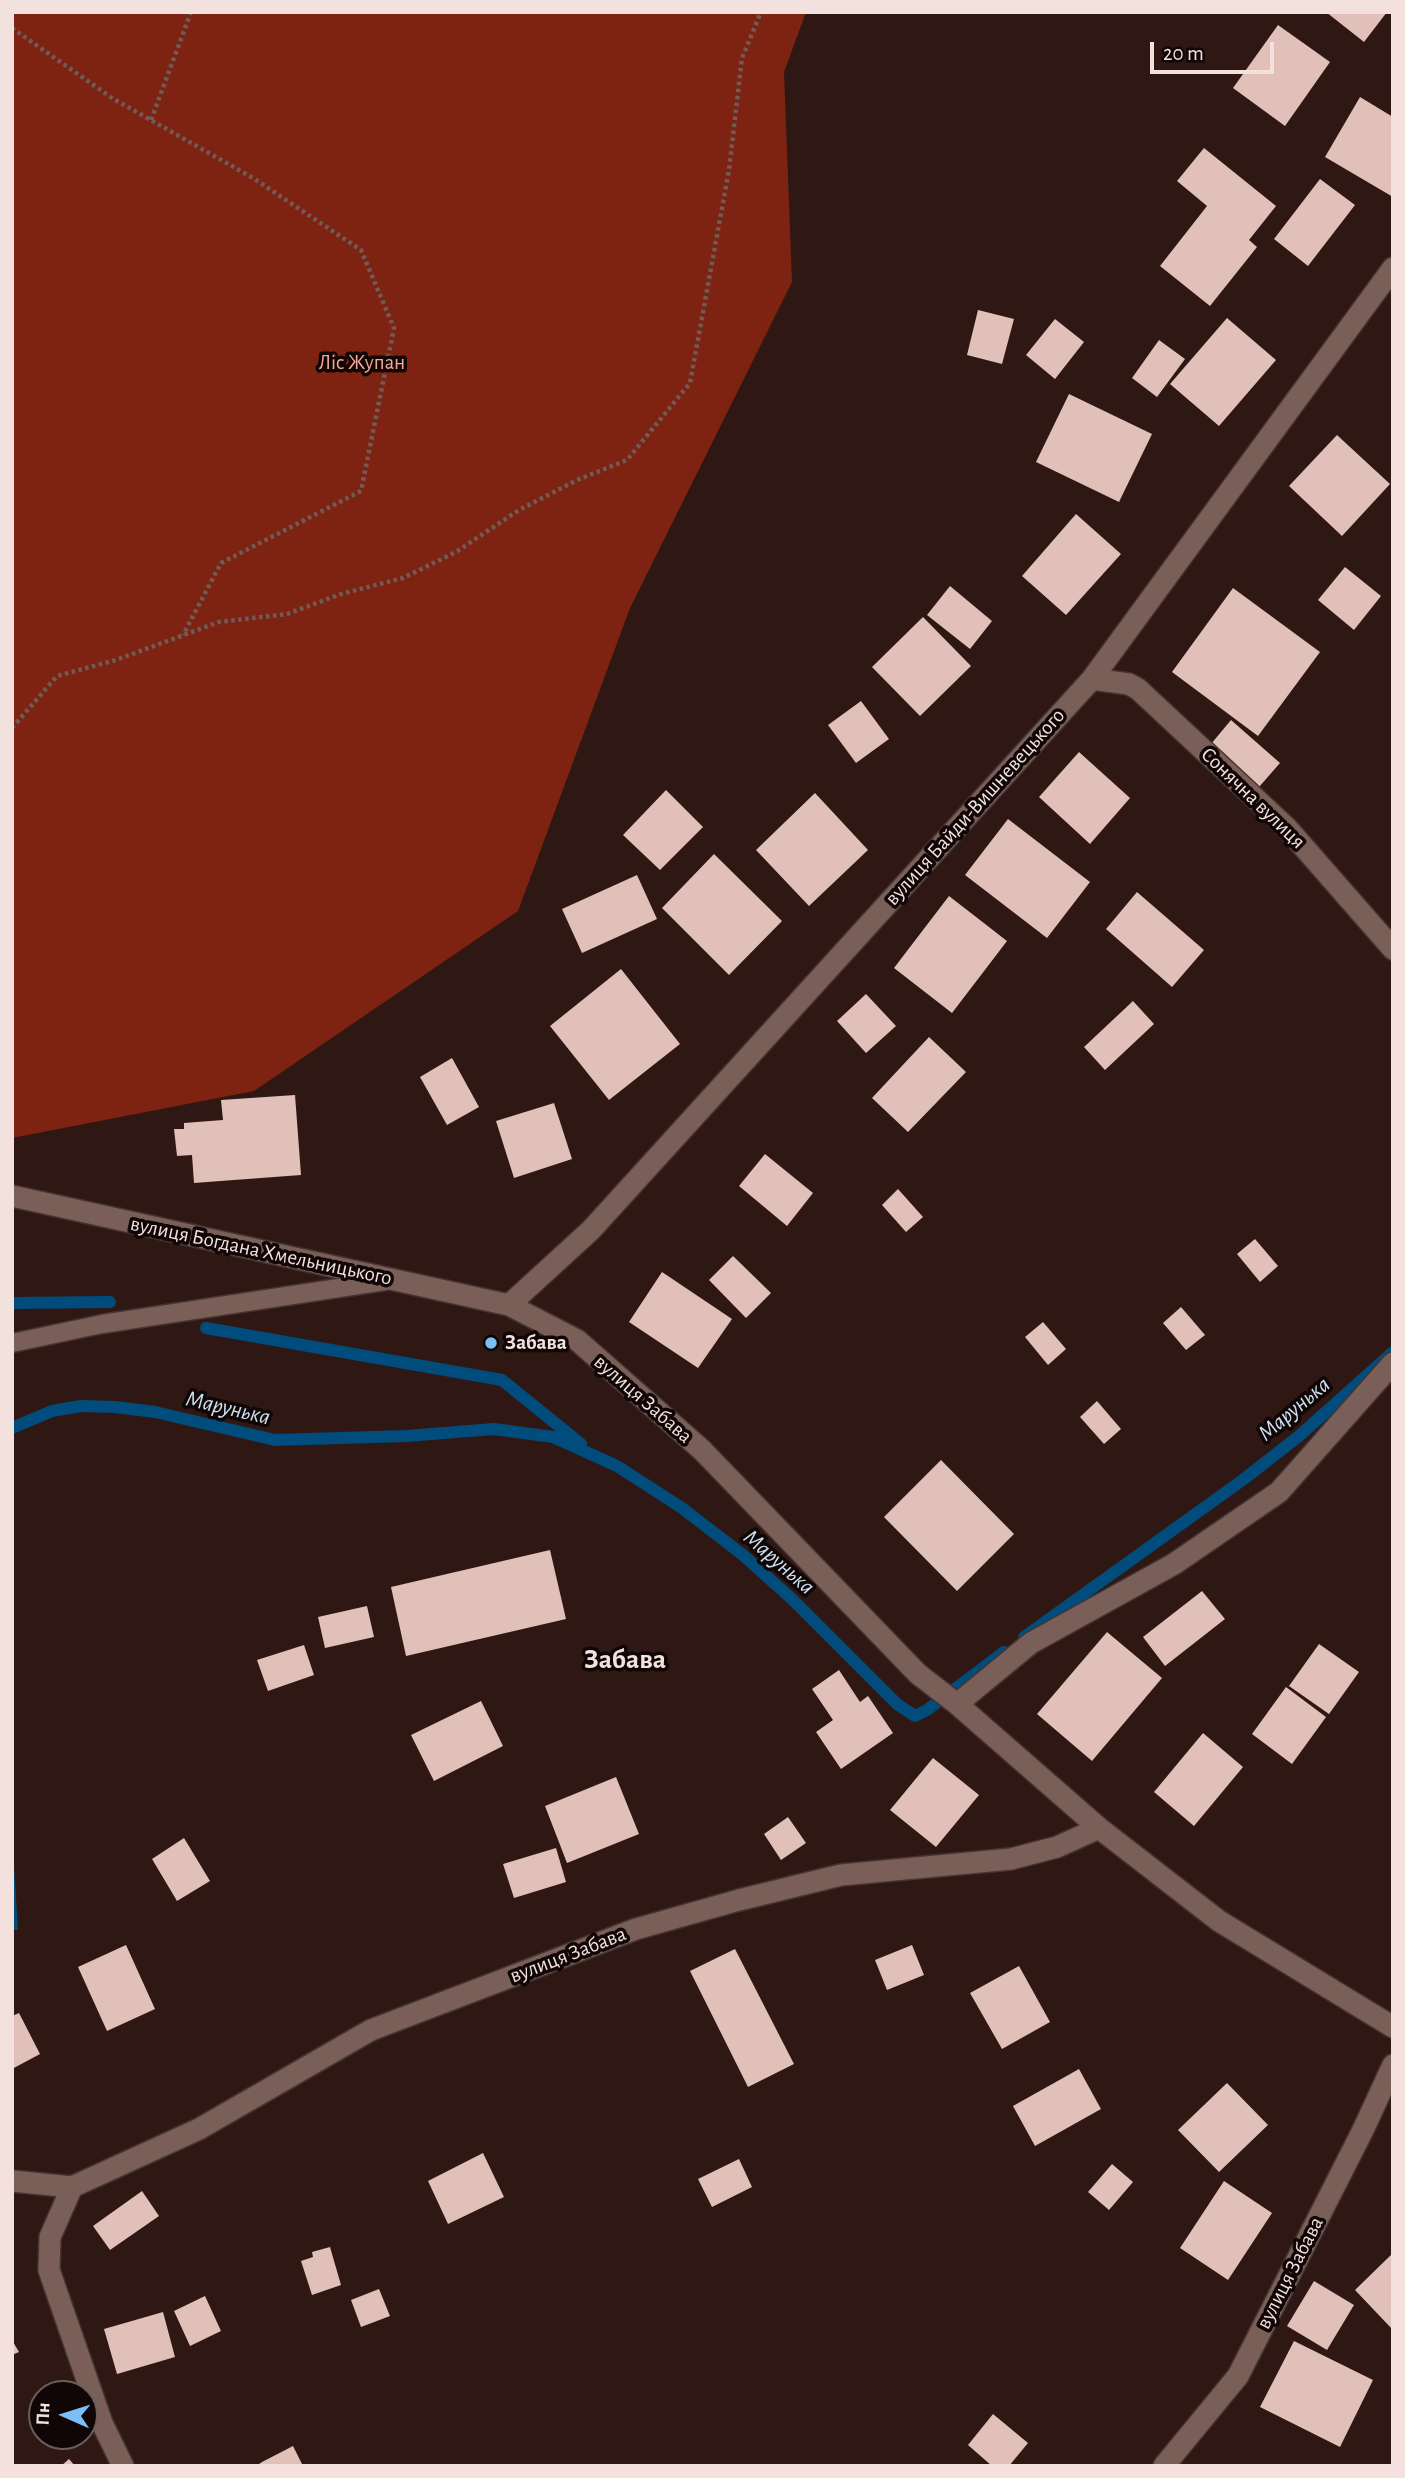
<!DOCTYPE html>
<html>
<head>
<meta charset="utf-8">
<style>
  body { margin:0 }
  #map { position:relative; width:1405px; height:2478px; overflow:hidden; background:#2f1813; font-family:"Alegreya Sans",sans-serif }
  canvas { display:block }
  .frame { position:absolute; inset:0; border:14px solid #f2e1dd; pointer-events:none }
  .north { position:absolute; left:28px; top:2380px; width:70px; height:70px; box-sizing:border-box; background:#100605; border:2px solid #6a5e5b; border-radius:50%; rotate:273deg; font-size:19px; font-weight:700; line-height:28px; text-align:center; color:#f2e1dd }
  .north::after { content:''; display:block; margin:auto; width:24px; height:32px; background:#7abff8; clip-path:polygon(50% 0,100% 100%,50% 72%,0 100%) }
  .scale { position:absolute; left:1150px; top:42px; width:124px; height:32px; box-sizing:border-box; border:4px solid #f2e1dd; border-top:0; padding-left:9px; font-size:21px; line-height:24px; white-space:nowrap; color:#f2e1dd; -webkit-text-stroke:5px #100605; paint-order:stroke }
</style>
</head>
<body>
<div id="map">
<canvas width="1405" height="2478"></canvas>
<div class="frame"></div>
<div class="north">Пн</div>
<div class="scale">20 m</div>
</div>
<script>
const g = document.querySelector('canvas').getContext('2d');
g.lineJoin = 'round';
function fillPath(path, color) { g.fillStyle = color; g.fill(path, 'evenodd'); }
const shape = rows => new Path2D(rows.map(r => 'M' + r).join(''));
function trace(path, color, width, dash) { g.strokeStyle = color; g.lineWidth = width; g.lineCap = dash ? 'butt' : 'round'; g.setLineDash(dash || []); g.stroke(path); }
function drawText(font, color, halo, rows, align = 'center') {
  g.font = font + ' "Alegreya Sans",sans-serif'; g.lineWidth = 7; g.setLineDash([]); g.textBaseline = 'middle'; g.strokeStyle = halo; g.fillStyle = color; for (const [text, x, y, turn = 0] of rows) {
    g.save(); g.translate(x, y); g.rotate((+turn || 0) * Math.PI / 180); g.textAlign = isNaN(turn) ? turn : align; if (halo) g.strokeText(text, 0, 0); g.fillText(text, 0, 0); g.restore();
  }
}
const forest = shape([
  [12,12,806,12,784,72,792,282,630,608,518,911,254,1091,12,1138]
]);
const water = shape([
  [12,1832,18,1930,12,1930]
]);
const stream = shape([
  [12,1303,110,1302],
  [206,1328,502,1380,581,1444],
  [12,1428,52,1411,81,1406,115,1407,155,1412,275,1440,406,1436,494,1429,553,1437,617,1466,682,1508,743,1555,793,1600,897,1704,915,1716,927,1710,1004,1652],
  [1024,1637,1244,1479,1299,1436,1393,1352]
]);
const building = shape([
  [1326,12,1387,12,1364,42],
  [1278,25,1330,62,1285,126,1233,88],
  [1360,97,1393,117,1393,197,1325,157],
  [1204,148,1276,206,1249,240,1257,247,1210,306,1160,266,1207,206,1177,181],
  [1320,179,1355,205,1308,266,1274,239],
  [978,310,1014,319,1002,364,967,355],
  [1227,318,1276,360,1219,426,1170,384],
  [1055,319,1084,342,1055,379,1026,355],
  [1159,340,1185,359,1157,397,1132,378],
  [1069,394,1152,434,1119,502,1036,462],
  [1337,435,1390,484,1342,536,1289,486],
  [1076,514,1121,554,1066,615,1022,576],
  [1345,567,1381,596,1354,630,1318,600],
  [950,586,992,621,970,649,927,615],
  [1233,588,1320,652,1258,736,1172,672],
  [923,617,971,666,920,716,872,667],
  [861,701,889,739,856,763,828,725],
  [1231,720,1280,763,1259,787,1211,744],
  [1079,752,1130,798,1090,844,1039,797],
  [666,790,703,827,660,870,623,835],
  [815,793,868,850,809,906,756,850],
  [1008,819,1090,882,1047,938,965,875],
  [714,854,782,921,729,975,662,908],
  [637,875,657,919,582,953,562,909],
  [1137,892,1204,950,1172,987,1106,929],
  [949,896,1007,941,952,1013,894,968],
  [621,969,680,1044,609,1100,550,1026],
  [866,994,896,1026,866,1053,837,1021],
  [1133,1001,1154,1024,1105,1070,1084,1047],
  [929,1037,966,1072,908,1132,872,1098],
  [452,1058,479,1107,447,1125,420,1077],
  [295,1095,301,1175,194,1183,192,1155,177,1156,174,1129,184,1129,184,1123,223,1120,221,1100],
  [554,1103,572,1159,514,1178,496,1121],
  [765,1154,813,1193,787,1226,739,1186],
  [898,1189,923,1217,906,1232,882,1205],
  [1255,1239,1278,1266,1260,1282,1237,1254],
  [733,1256,771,1293,746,1318,709,1280],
  [662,1272,732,1319,698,1368,629,1322],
  [1181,1307,1205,1335,1186,1350,1163,1323],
  [1043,1322,1066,1349,1048,1365,1025,1337],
  [1097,1401,1121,1429,1104,1444,1080,1417],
  [941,1460,1014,1534,957,1591,884,1517],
  [550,1550,566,1619,406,1656,391,1587],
  [1202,1591,1225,1619,1165,1666,1143,1637],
  [367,1606,374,1637,325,1648,318,1617],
  [1107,1632,1162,1678,1092,1761,1037,1714],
  [1319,1644,1359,1672,1329,1714,1289,1686],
  [304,1645,314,1675,268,1691,257,1660],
  [839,1670,860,1702,868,1696,893,1733,841,1769,816,1732,833,1720,812,1689],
  [1286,1687,1326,1717,1292,1764,1252,1734],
  [481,1701,503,1746,434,1781,411,1735],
  [1203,1733,1243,1767,1194,1826,1154,1792],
  [933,1758,979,1795,936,1847,890,1810],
  [616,1777,639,1834,567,1863,545,1806],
  [788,1817,806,1843,781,1860,764,1834],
  [184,1838,210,1881,177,1901,152,1859],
  [556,1848,566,1882,514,1898,503,1864],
  [126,1945,155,2009,107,2031,78,1967],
  [912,1945,924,1975,887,1990,875,1960],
  [735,1949,794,2064,748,2087,690,1971],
  [1019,1966,1050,2022,1002,2049,970,1993],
  [19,2013,40,2054,12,2069,12,2016],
  [1079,2069,1101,2109,1035,2146,1013,2106],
  [1227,2083,1268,2125,1219,2172,1178,2130],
  [483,2153,504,2197,448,2224,428,2181],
  [739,2159,752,2187,712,2207,698,2179],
  [1112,2164,1133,2182,1109,2210,1088,2192],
  [1224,2181,1272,2213,1228,2280,1180,2248],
  [142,2191,159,2216,110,2250,93,2226],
  [330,2247,341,2285,312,2295,301,2261,313,2257,312,2252],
  [1393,2253,1393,2330,1355,2290],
  [1314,2281,1354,2305,1327,2350,1287,2326],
  [379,2289,390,2316,361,2327,351,2300],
  [205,2296,221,2331,190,2346,174,2311],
  [163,2312,175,2357,117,2374,104,2329],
  [12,2340,19,2352,12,2355],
  [1294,2341,1373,2380,1340,2447,1260,2407],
  [993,2414,1028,2443,1009,2466,992,2466,968,2445],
  [293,2446,303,2466,256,2466,262,2462],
  [69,2459,75,2466,61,2466]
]);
const path = shape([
  [12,28,112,98,253,178,361,250,394,328,361,491,221,563,183,635],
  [151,120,191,12],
  [12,728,57,676,116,660,219,622,287,614,341,594,403,578,456,552,519,510,577,480,627,460,690,383,729,170,742,58,761,12]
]);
const lane = shape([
  [12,1343,102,1324,385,1281]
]);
const street = shape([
  [1092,679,1129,684,1138,689,1287,828,1393,949],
  [12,1196,509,1305,577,1340,702,1450,918,1674,957,1704,1099,1828,1219,1921,1393,2027],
  [509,1305,591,1230,1092,679,1393,268],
  [957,1704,1031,1643,1174,1564,1279,1492,1393,1363],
  [12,2181,72,2187,199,2129,371,2030,636,1929,739,1900,841,1875,1011,1859,1057,1847,1099,1828],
  [72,2187,50,2237,49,2270,102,2423,123,2466],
  [1164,2466,1238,2376,1363,2130,1393,2065]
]);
const markers = [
  [491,1343,7,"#7abff8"]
];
const parkNames = [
  ["Ліс Жупан",362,363]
];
const streetNames = [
  ["Сонячна вулиця",1253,798,44],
  ["вулиця Байди-Вишневецького",975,807,-48],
  ["вулиця Богдана Хмельницького",261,1251,12],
  ["вулиця Забава",643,1399,41],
  ["вулиця Забава",568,1955,-21],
  ["вулиця Забава",1290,2273,-63]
];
const poiNames = [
  ["Забава",505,1343]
];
const waterNames = [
  ["Марунька",228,1408,13],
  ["Марунька",1294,1409,-40],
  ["Марунька",779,1562,41]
];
const districtNames = [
  ["Забава",625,1660]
];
fillPath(forest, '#7e2312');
fillPath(water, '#004c7c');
trace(stream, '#004c7c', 12);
fillPath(building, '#e0c0b9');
trace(lane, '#463432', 21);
trace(street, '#463432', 24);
trace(path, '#705b57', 4.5, [3.5, 3.5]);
trace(lane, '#7a5f58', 18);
trace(street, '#7a5f58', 21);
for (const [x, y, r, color] of markers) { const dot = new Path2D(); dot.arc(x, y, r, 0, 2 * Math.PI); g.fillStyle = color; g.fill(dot); trace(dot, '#100605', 2.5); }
drawText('21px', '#f5a897', '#100605', parkNames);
drawText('21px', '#f2e1dd', '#100605', streetNames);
drawText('bold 21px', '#f2e1dd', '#100605', poiNames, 'left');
drawText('italic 23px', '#cee1f3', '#100605', waterNames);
drawText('bold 28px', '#f2e1dd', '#100605', districtNames);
</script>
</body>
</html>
